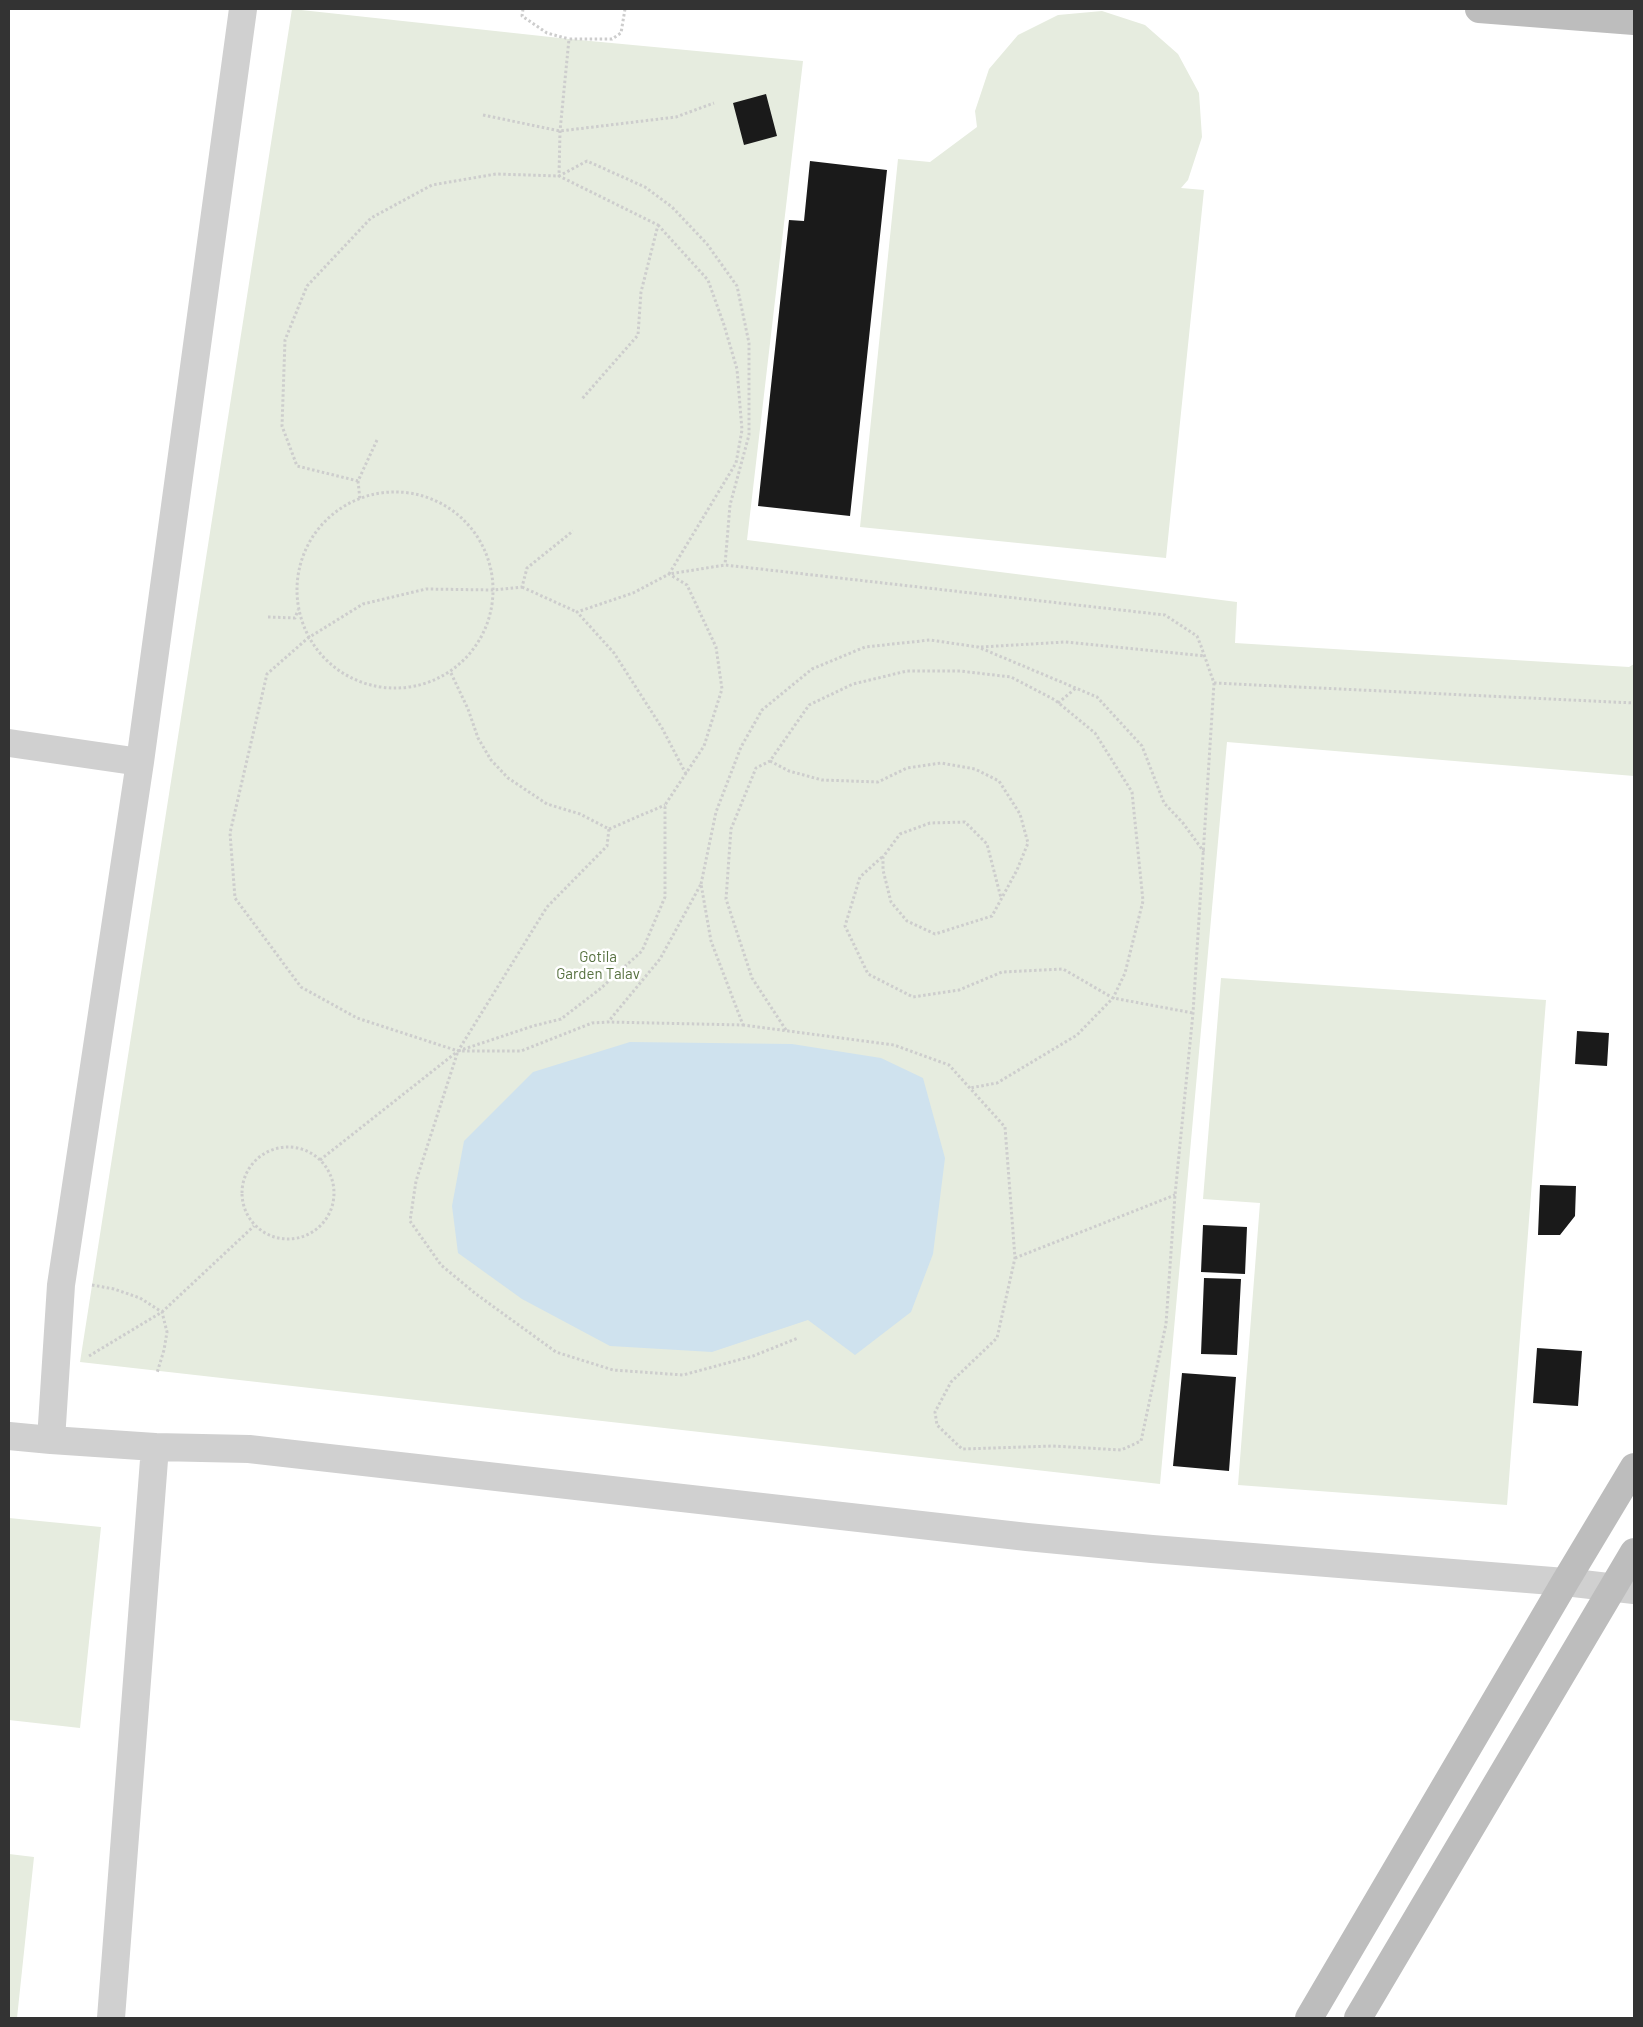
<!DOCTYPE html>
<html>
<head>
<meta charset="utf-8">
<style>
  body { margin:0 }
  #map { position:relative; width:1643px; height:2027px; overflow:hidden; background:#fff; font-family:Barlow,sans-serif }
  canvas { display:block }
  .frame { position:absolute; inset:0; border:10px solid #333; pointer-events:none }
</style>
</head>
<body>
<div id="map">
<canvas width="1643" height="2027"></canvas>
<div class="frame"></div>
</div>
<script>
const g = document.querySelector('canvas').getContext('2d');
g.lineJoin = 'round';
function fillPath(path, color) { g.fillStyle = color; g.fill(path, 'evenodd'); }
const shape = rows => new Path2D(rows.map(r => 'M' + r).join(''));
function trace(path, color, width, dash) { g.strokeStyle = color; g.lineWidth = width; g.lineCap = dash ? 'butt' : 'round'; g.setLineDash(dash || []); g.stroke(path); }
function drawText(font, color, halo, rows, align = 'center') {
  g.font = font + ' Barlow,sans-serif'; g.lineWidth = 5; g.setLineDash([]); g.textBaseline = 'middle'; g.strokeStyle = halo; g.fillStyle = color; for (const [text, x, y, turn = 0] of rows) {
    g.save(); g.translate(x, y); g.rotate((+turn || 0) * Math.PI / 180); g.textAlign = isNaN(turn) ? turn : align; if (halo) g.strokeText(text, 0, 0); g.fillText(text, 0, 0); g.restore();
  }
}
const green = shape([
  [292,9,569,39,803,61,747,540,1237,602,1235,643,1629,667,1634,664,1634,776,1227,742,1160,1484,80,1362],
  [1102,11,1145,25,1178,54,1199,93,1202,137,1188,180,1181,188,1204,190,1166,558,860,527,898,159,930,162,977,127,975,111,989,69,1018,35,1058,15],
  [1221,978,1546,1000,1507,1505,1238,1485,1260,1203,1203,1199],
  [9,1518,101,1527,80,1728,9,1720],
  [9,1854,34,1857,17,2018,9,2018]
]);
const water = shape([
  [630,1042,792,1044,881,1058,923,1078,945,1158,933,1254,911,1312,855,1355,808,1320,712,1352,610,1346,522,1299,458,1253,452,1206,464,1141,533,1072]
]);
const building = shape([
  [766,94,777,136,744,145,733,103],
  [810,161,887,170,850,516,758,506,789,220,804,221],
  [1577,1031,1609,1033,1607,1066,1575,1064],
  [1540,1185,1576,1186,1575,1216,1560,1235,1538,1235],
  [1203,1225,1247,1227,1245,1274,1201,1272],
  [1204,1278,1241,1279,1237,1355,1201,1354],
  [1537,1348,1582,1351,1578,1406,1533,1403],
  [1182,1373,1236,1377,1229,1471,1173,1466]
]);
const path = shape([
  [523,9,522,16,547,33,569,39],
  [625,9,621,33,612,39,569,39,560,131,559,176,587,161,645,187,672,207,707,244,737,286,749,343,749,435,730,505,725,565],
  [483,115,560,131,676,117,714,103],
  [658,225,708,280,724,325,737,369,742,430,736,463,669,574,725,565,1165,615,1197,636,1201,646,1214,683,1193,1013,1175,1195,1166,1324,1141,1441,1121,1450,1053,1446,962,1449,937,1425,935,1412,951,1382,997,1338,1015,1258,1005,1127,949,1065,894,1045,743,1025],
  [377,440,358,481,297,466,282,426,285,340,307,286,371,218,432,185,496,174,559,176,658,225,641,292,638,335,581,400],
  [358,481,360,500],
  '297 590a98 98 0 1 1 196 0a98 98 0 1 1-196 0Z',
  [522,587,577,612],
  [268,617,295,618,298,610],
  [981,647,1065,642,1205,656],
  [451,673,468,709,478,738,491,760,508,778,547,804,580,814,609,829,607,846,547,907,458,1051,357,1018,301,987,235,898,230,833,267,674,308,638,363,604,426,589,493,590,522,587,527,568,573,531],
  [1214,683,1634,703],
  [1058,703,1076,688],
  [770,761,789,771,822,780,878,782,907,768,941,763,975,769,999,781,1020,814,1028,843,1017,870,992,916,935,934,907,921,891,902,883,870,883,857,900,834,930,823,965,822,987,844,1001,898],
  [686,774,662,728,614,653,577,612,633,593,669,574,687,585,716,647,722,689,704,746,665,805,665,897,642,951,600,989,561,1019,533,1026,458,1051,416,1181,410,1221,441,1265,476,1294,556,1352,613,1370,683,1375,753,1356,798,1338],
  [609,829,665,805],
  [882,857,860,877,845,926,868,974,913,997,959,990,1002,972,1063,969,1113,998,1193,1013],
  [701,884,716,812,741,747,762,710,812,669,865,647,930,640,978,647,1097,697,1142,746,1164,803,1183,823,1204,852],
  [786,1030,752,978,726,899,731,829,756,768,770,761,809,705,853,684,907,671,960,671,1011,677,1055,700,1095,733,1132,792,1143,901,1125,973,1113,998,1077,1035,997,1083,970,1088],
  '242 1193a46 46 0 1 1 92 0a46 46 0 1 1-92 0Z',
  [320,1160,458,1051,521,1051,592,1023,608,1022,743,1025,711,941,701,884,660,959,608,1022],
  [1015,1258,1175,1195],
  [92,1285,114,1289,140,1298,162,1312,167,1332,164,1350,157,1373],
  [89,1356,162,1312,254,1226]
]);
const minor = shape([
  [9,743,140,762],
  [9,1436,51,1440,155,1447,249,1449,1027,1537,1152,1549,1565,1582,1634,1590],
  [51,1440,61,1285,140,762,243,9],
  [111,2018,155,1447]
]);
const secondary = shape([
  [1479,9,1634,21],
  [1309,2018,1565,1582,1634,1467],
  [1358,2018,1634,1552]
]);
const parkNames = [
  ["Gotila",598,957],
  ["Garden Talav",598,974]
];
fillPath(green, '#e6ecdf');
fillPath(water, '#cfe2ee');
fillPath(building, '#1a1a1a');
trace(path, '#cdcdcd', 3, [2.5, 2.5]);
trace(minor, '#d0d0d0', 28);
trace(secondary, '#bdbdbd', 28);
drawText('15px', '#56703f', '#fff', parkNames);
</script>
</body>
</html>
